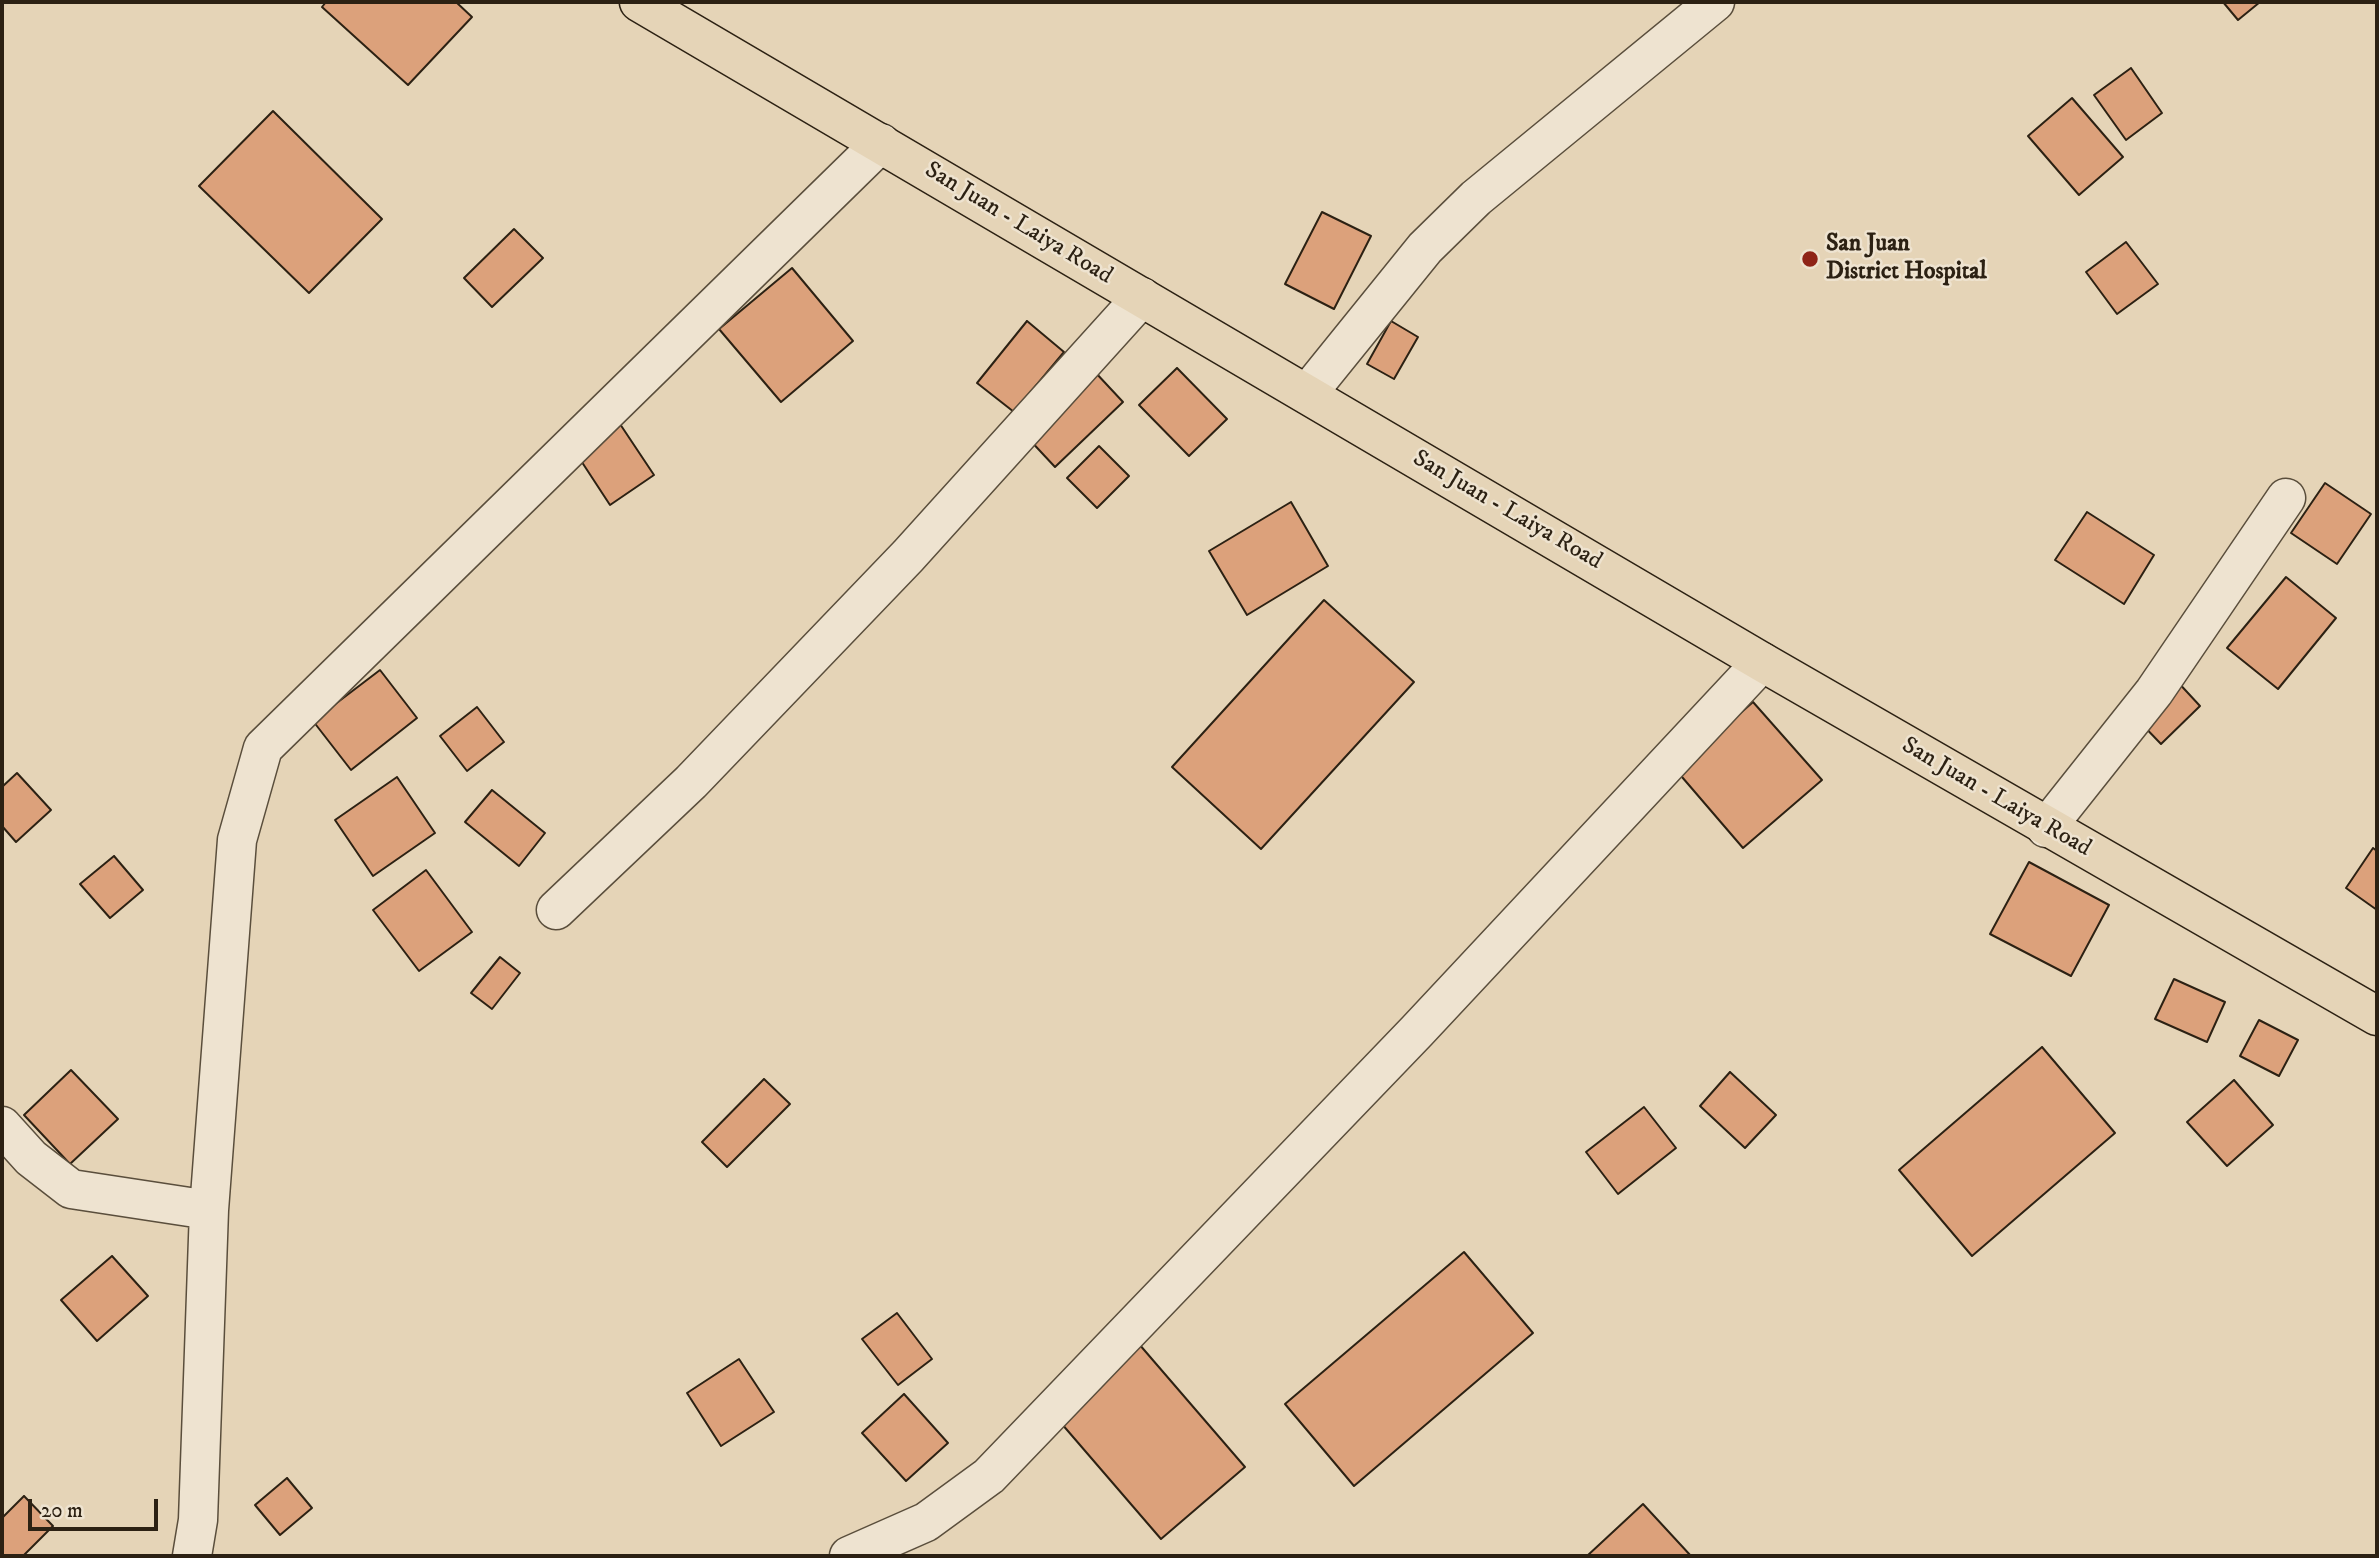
<!DOCTYPE html>
<html>
<head>
<meta charset="utf-8">
<style>
  body { margin:0 }
  #map { position:relative; width:2379px; height:1558px; overflow:hidden; background:#e5d4b7; font-family:"IM FELL DW Pica",serif }
  canvas { display:block }
  .frame { position:absolute; inset:0; border:4px solid #2c2113; pointer-events:none }
  .scale { position:absolute; left:28px; top:1499px; width:130px; height:32px; box-sizing:border-box; border:4px solid #2c2113; border-top:0; padding-left:9px; font-size:21px; line-height:24px; white-space:nowrap; color:#2c2113; -webkit-text-stroke:5px #eee3d0; paint-order:stroke }
</style>
</head>
<body>
<div id="map">
<canvas width="2379" height="1558"></canvas>
<div class="frame"></div>
<div class="scale">20 m</div>
</div>
<script>
const g = document.querySelector('canvas').getContext('2d');
g.lineJoin = 'round';
function fillPath(path, color) { g.fillStyle = color; g.fill(path, 'evenodd'); }
const shape = rows => new Path2D(rows.map(r => 'M' + r).join(''));
function trace(path, color, width, dash) { g.strokeStyle = color; g.lineWidth = width; g.lineCap = dash ? 'butt' : 'round'; g.setLineDash(dash || []); g.stroke(path); }
function drawText(font, color, halo, rows, align = 'center') {
  g.font = font + ' "IM FELL DW Pica",serif'; g.lineWidth = 5; g.setLineDash([]); g.textBaseline = 'middle'; g.strokeStyle = halo; g.fillStyle = color; for (const [text, x, y, turn = 0] of rows) {
    g.save(); g.translate(x, y); g.rotate((+turn || 0) * Math.PI / 180); g.textAlign = isNaN(turn) ? turn : align; if (halo) g.strokeText(text, 0, 0); g.fillText(text, 0, 0); g.restore();
  }
}
const building = shape([
  [326,2,456,2,472,17,408,85,322,7,326,2],
  [2223,2,2260,2,2238,20,2223,2],
  [2131,68,2162,113,2126,140,2094,95,2131,68],
  [2072,98,2123,157,2079,195,2028,136,2072,98],
  [273,111,382,219,309,293,199,186,273,111],
  [1322,212,1371,236,1334,309,1285,284,1322,212],
  [514,229,543,258,492,307,464,278,514,229],
  [2126,242,2158,284,2117,314,2086,272,2126,242],
  [792,268,853,341,781,402,719,329,792,268],
  [1027,321,1064,352,1014,412,977,383,1027,321],
  [1391,321,1418,337,1394,379,1367,364,1391,321],
  [1177,368,1227,419,1189,456,1139,405,1177,368],
  [1095,372,1123,402,1055,467,1027,437,1095,372],
  [618,421,654,475,610,505,574,450,618,421],
  [1099,446,1129,476,1097,508,1067,478,1099,446],
  [2325,483,2371,514,2337,564,2291,533,2325,483],
  [1291,502,1328,566,1247,615,1209,551,1291,502],
  [2087,512,2154,555,2124,604,2055,560,2087,512],
  [2286,577,2336,618,2278,689,2227,648,2286,577],
  [1324,600,1414,682,1261,849,1172,767,1324,600],
  [380,670,417,718,351,770,313,721,380,670],
  [2175,679,2200,706,2161,744,2136,718,2175,679],
  [1753,702,1822,780,1743,848,1676,770,1753,702],
  [477,707,504,742,467,771,440,736,477,707],
  [17,773,51,810,16,842,2,826,2,787,17,773],
  [397,777,435,833,373,876,335,820,397,777],
  [492,790,545,833,519,866,465,822,492,790],
  [2373,848,2377,851,2377,910,2346,888,2373,848],
  [114,856,143,890,110,918,80,884,114,856],
  [2029,862,2109,905,2071,976,1990,934,2029,862],
  [426,870,472,932,419,971,373,910,426,870],
  [500,957,520,973,492,1009,471,993,500,957],
  [2174,979,2225,1002,2207,1042,2155,1019,2174,979],
  [2259,1020,2298,1040,2279,1076,2240,1056,2259,1020],
  [2042,1047,2115,1133,1972,1256,1899,1170,2042,1047],
  [71,1070,118,1119,70,1164,24,1115,71,1070],
  [1730,1072,1776,1115,1745,1148,1700,1106,1730,1072],
  [764,1079,790,1104,727,1167,702,1142,764,1079],
  [2234,1080,2273,1125,2227,1166,2187,1122,2234,1080],
  [1644,1107,1676,1148,1618,1194,1586,1152,1644,1107],
  [1464,1252,1533,1333,1354,1486,1285,1404,1464,1252],
  [112,1256,148,1296,97,1341,61,1300,112,1256],
  [897,1313,932,1359,898,1385,862,1339,897,1313],
  [1139,1344,1245,1467,1161,1539,1055,1416,1139,1344],
  [739,1359,774,1412,721,1446,687,1393,739,1359],
  [904,1394,948,1443,906,1481,862,1433,904,1394],
  [287,1478,312,1508,280,1535,255,1505,287,1478],
  [24,1496,53,1526,23,1556,2,1556,2,1518,24,1496],
  [1643,1504,1691,1556,1587,1556,1643,1504]
]);
const minor = shape([
  [1307,394,1425,248,1476,198,1715,2],
  [2046,828,2154,692,2286,498],
  [556,910,691,782,908,556,1142,297],
  [2,1126,31,1158,71,1189,209,1210],
  [192,1556,198,1520,209,1210,237,840,263,748,881,143],
  [849,1556,926,1522,989,1476,1417,1031,1762,662]
]);
const major = shape([
  [639,2,1762,662,2377,1016]
]);
const markers = [
  [1810,259,9,"#8f2418"]
];
const streetNames = [
  ["San Juan - Laiya Road",1018,224,31],
  ["San Juan - Laiya Road",1507,511,30],
  ["San Juan - Laiya Road",1996,798,30]
];
const poiNames = [
  ["San Juan",1826,245],
  ["District Hospital",1826,273]
];
fillPath(building, '#dca17b');
trace(building, '#2c2113', 2);
trace(minor, '#5a4e3c', 41);
trace(major, '#2c2113', 41);
trace(minor, '#eee3d0', 38);
trace(major, '#e5d4b7', 38);
for (const [x, y, r, color] of markers) { const dot = new Path2D(); dot.arc(x, y, r, 0, 2 * Math.PI); g.fillStyle = color; g.fill(dot); trace(dot, '#eee3d0', 2.5); }
drawText('24px', '#2c2113', '#eee3d0', streetNames);
drawText('bold 24px', '#2c2113', '#eee3d0', poiNames, 'left');
</script>
</body>
</html>
